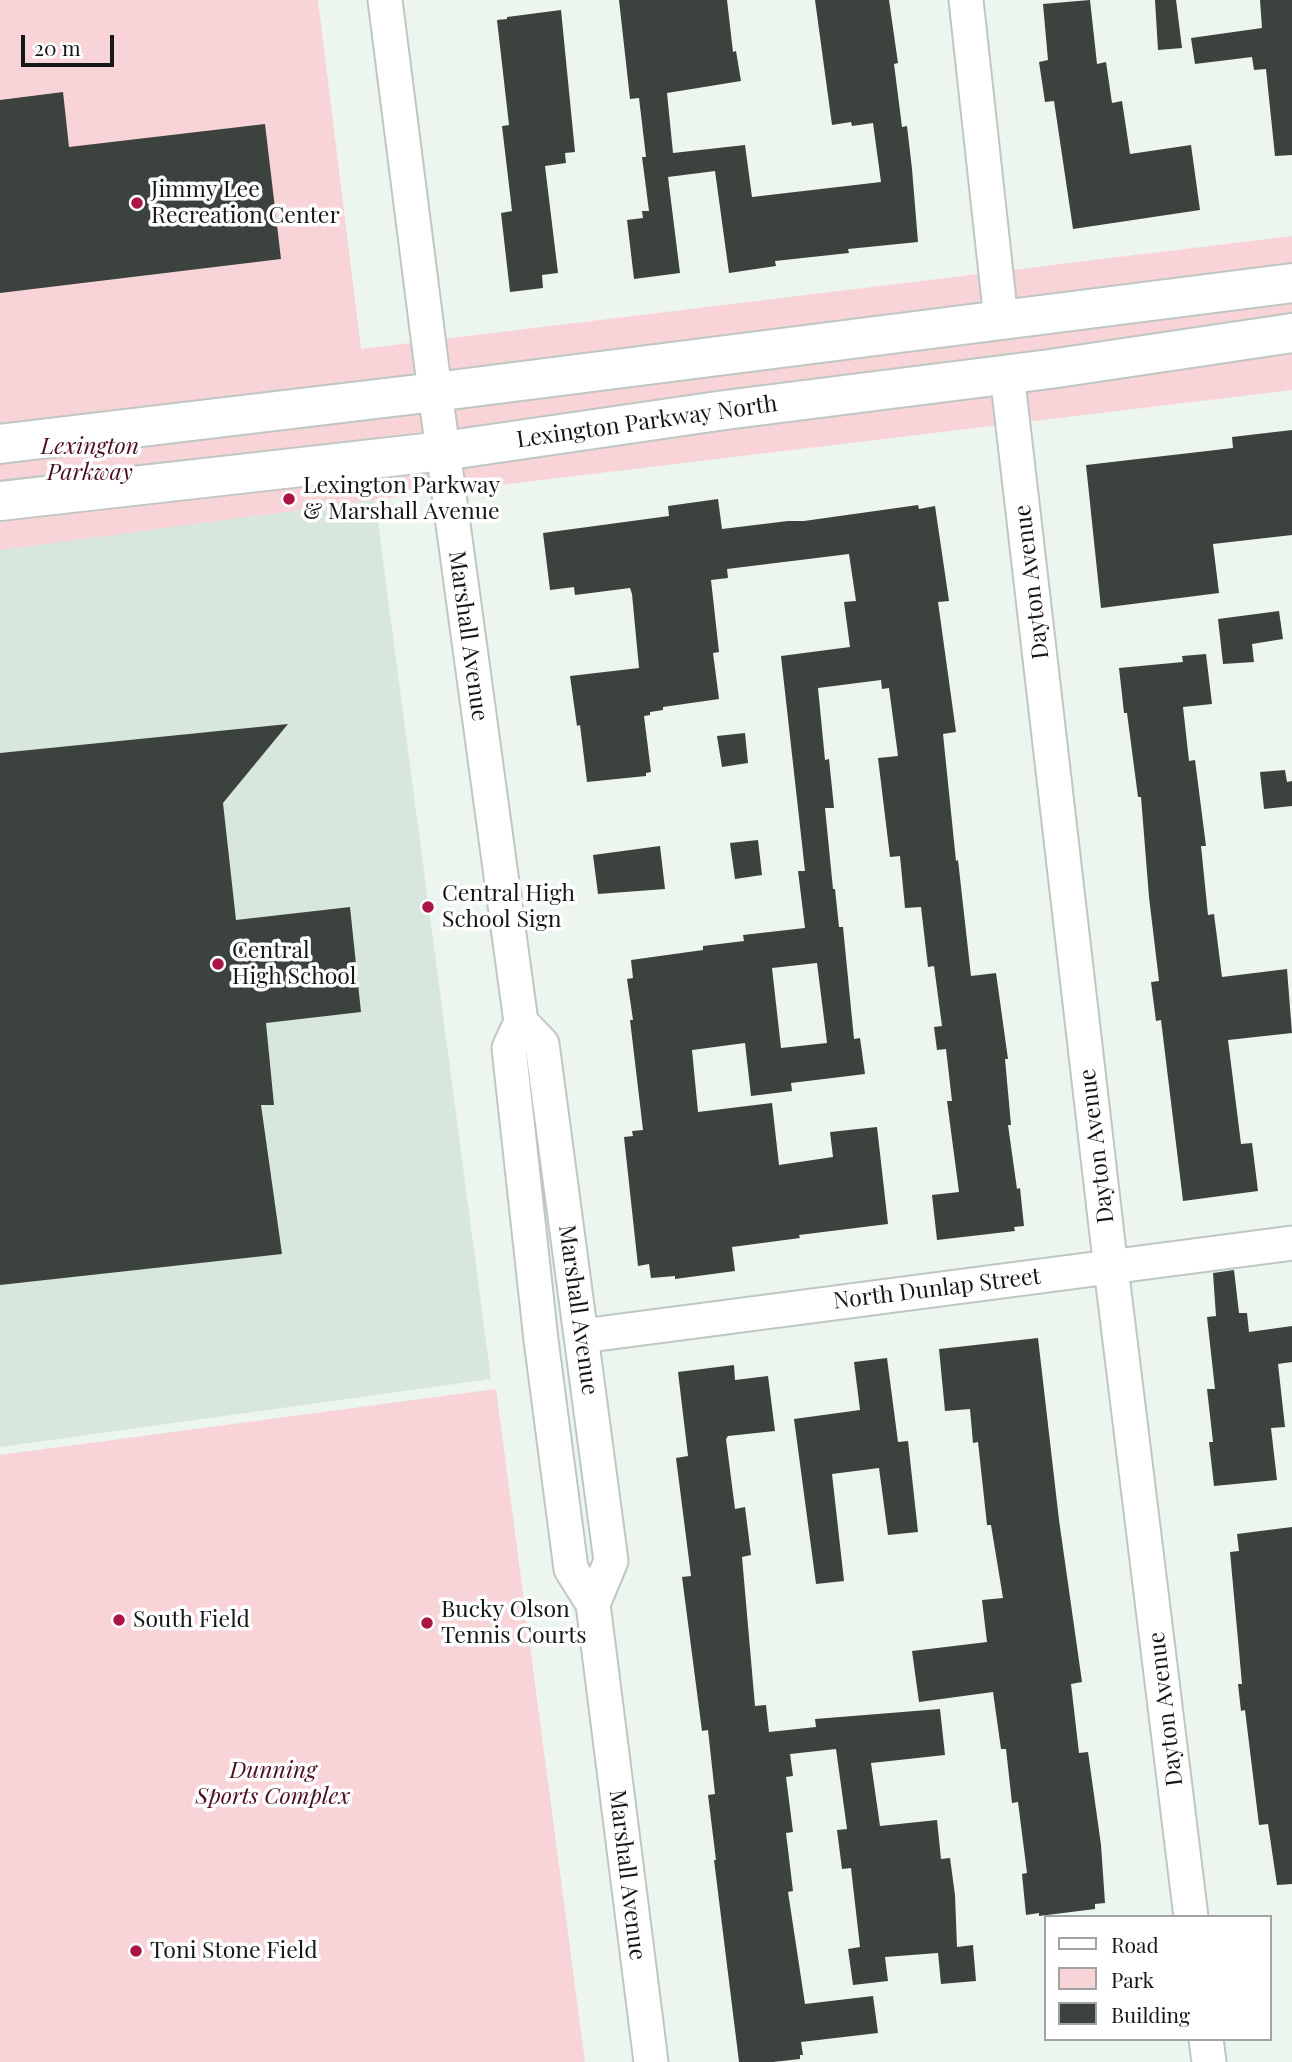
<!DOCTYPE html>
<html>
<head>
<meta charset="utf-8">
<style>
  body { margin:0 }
  #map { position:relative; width:1292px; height:2062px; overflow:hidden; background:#ecf5ee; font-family:"Playfair Display",serif }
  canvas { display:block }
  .legend { position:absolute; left:1044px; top:1915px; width:228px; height:126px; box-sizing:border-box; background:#fff; border:2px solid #a1a3a2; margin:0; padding:9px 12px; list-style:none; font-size:21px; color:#151816 }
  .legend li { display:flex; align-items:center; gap:14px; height:35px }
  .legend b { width:35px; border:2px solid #a1a3a2 }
  .scale { position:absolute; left:21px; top:35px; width:93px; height:32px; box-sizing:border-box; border:4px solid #151816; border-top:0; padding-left:9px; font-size:21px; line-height:24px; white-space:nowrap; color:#151816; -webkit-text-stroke:5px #fff; paint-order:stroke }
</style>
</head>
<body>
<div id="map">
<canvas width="1292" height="2062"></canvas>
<ul class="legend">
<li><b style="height:9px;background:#fff"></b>Road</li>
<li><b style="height:19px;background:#f8d4d8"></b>Park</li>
<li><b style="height:19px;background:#3c433e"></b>Building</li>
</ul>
<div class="scale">20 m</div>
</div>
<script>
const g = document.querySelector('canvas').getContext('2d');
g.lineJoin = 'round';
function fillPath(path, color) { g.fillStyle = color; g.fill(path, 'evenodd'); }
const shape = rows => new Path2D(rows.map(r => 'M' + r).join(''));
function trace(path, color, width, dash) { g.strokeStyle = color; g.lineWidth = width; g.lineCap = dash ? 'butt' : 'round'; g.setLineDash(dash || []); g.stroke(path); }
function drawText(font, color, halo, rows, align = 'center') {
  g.font = font + ' "Playfair Display",serif'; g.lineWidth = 7; g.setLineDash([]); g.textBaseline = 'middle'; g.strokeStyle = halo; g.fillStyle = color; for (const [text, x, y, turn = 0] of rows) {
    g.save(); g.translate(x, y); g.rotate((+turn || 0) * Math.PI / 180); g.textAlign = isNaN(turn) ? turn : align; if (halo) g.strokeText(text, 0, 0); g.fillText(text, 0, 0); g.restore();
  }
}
const built = shape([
  [375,500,491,1379,0,1447,0,549]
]);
const green = shape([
  [0,0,318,0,361,349,1292,236,1292,390,375,500,0,550],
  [496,1389,585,2062,0,2062,0,1455]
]);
const building = shape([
  [619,0,727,0,733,52,736,51,741,81,667,93,673,153,745,145,752,197,881,182,873,123,852,126,851,122,832,125,815,0,889,0,898,63,894,64,902,127,907,126,912,169,918,242,848,249,849,253,775,261,776,266,729,273,715,171,668,177,680,273,634,279,627,220,643,218,642,211,649,211,642,157,646,157,639,98,630,99],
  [1090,0,1097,64,1106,62,1112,103,1122,101,1130,154,1191,145,1200,210,1073,229,1054,101,1045,102,1039,62,1048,60,1043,4],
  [1155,0,1176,0,1182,48,1158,50],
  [1260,0,1292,0,1292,155,1275,156,1266,69,1254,70,1252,57,1195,64,1191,38,1262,28],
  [561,10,575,152,565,153,566,163,545,166,558,273,542,275,543,288,510,292,501,213,512,211,502,126,509,125,497,20,507,19,507,17],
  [63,92,69,147,265,124,281,259,0,293,0,100],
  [1292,430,1292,535,1213,544,1219,593,1101,608,1086,465,1233,448,1232,437],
  [718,499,722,529,788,521,804,521,918,505,919,509,935,506,949,601,938,602,956,732,943,734,956,861,958,860,971,976,996,973,1008,1059,1005,1059,1011,1125,1008,1125,1017,1189,1020,1188,1024,1226,1014,1227,1015,1231,937,1240,932,1195,959,1192,947,1101,952,1101,946,1049,937,1050,934,1027,942,1026,934,966,928,967,921,907,905,908,900,856,890,857,878,758,898,756,889,688,882,689,881,680,818,688,825,760,829,759,834,808,825,808,833,889,835,889,839,927,843,927,854,1039,860,1038,865,1074,791,1083,792,1091,751,1096,745,1043,692,1050,698,1112,772,1103,779,1165,833,1157,830,1132,877,1127,888,1224,799,1235,800,1238,732,1247,735,1271,675,1279,675,1276,651,1278,649,1264,638,1266,624,1137,633,1136,632,1131,643,1130,630,1020,633,1020,627,979,633,978,631,960,703,950,703,946,744,941,743,935,805,928,798,871,805,871,781,656,850,647,844,602,856,601,849,554,727,569,728,578,711,580,719,652,713,653,719,699,663,707,663,710,650,712,650,715,644,716,651,772,646,773,646,776,587,782,580,725,577,726,570,676,639,668,632,594,630,588,575,595,574,587,550,590,543,533,669,516,668,506],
  [817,963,827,1043,781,1048,772,968],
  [1279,611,1283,639,1252,644,1254,662,1223,664,1218,619],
  [1206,654,1212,704,1183,707,1189,761,1195,760,1206,846,1201,846,1208,915,1214,914,1222,977,1287,969,1292,1033,1228,1040,1241,1144,1252,1143,1258,1191,1183,1201,1161,1020,1156,1021,1151,982,1159,981,1149,897,1141,797,1138,797,1127,713,1124,713,1119,668,1183,662,1182,656],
  [288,724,223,803,236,920,350,907,361,1012,266,1023,274,1105,261,1105,282,1254,0,1285,0,753],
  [745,733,748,763,722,767,717,736],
  [1285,770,1287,782,1292,781,1292,806,1264,809,1260,772],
  [758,840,762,875,735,879,730,843],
  [660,846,665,889,598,894,593,855],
  [1234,1270,1239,1313,1247,1313,1249,1332,1292,1326,1292,1362,1278,1364,1285,1427,1271,1428,1277,1480,1214,1486,1209,1442,1213,1442,1207,1389,1215,1389,1207,1317,1216,1316,1213,1273],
  [1038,1338,1059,1520,1082,1682,1071,1684,1079,1753,1088,1752,1101,1845,1105,1903,1095,1904,1095,1909,1039,1916,1039,1913,1026,1915,1022,1874,1027,1873,1018,1802,1012,1803,1006,1749,1001,1749,993,1692,919,1702,912,1651,987,1642,982,1600,1003,1598,991,1525,987,1525,978,1442,973,1443,970,1409,945,1411,939,1349],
  [887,1358,898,1442,908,1441,918,1532,888,1535,879,1468,832,1474,844,1581,816,1584,794,1419,860,1410,854,1362],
  [734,1365,735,1380,768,1376,775,1431,728,1436,726,1439,735,1509,745,1507,751,1555,742,1557,755,1706,766,1705,769,1732,816,1727,815,1719,940,1709,945,1755,871,1763,880,1826,937,1820,941,1859,950,1858,955,1895,957,1947,973,1945,976,1981,941,1984,938,1953,885,1957,888,1981,853,1985,848,1949,860,1947,851,1868,842,1869,837,1830,847,1829,836,1749,790,1754,793,1776,786,1777,793,1832,786,1833,793,1891,788,1892,805,2004,873,1996,878,2033,801,2042,803,2055,800,2055,800,2059,773,2062,739,2062,714,1860,716,1860,708,1795,715,1794,708,1730,702,1731,682,1577,691,1576,676,1458,688,1456,678,1372],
  [1292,1527,1292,1884,1277,1885,1268,1824,1259,1825,1245,1710,1241,1711,1238,1684,1242,1684,1230,1552,1239,1551,1237,1534]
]);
const minor = shape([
  [385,0,435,392,521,1022,509,1048,541,1340,571,1569,593,1604,651,2062],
  [966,0,1001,319],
  [1007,374,1107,1235,1191,1917],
  [521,1022,542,1044,611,1561,593,1604],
  [582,1336,1292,1243],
  [1206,2039,1209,2062]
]);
const major = shape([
  [0,444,435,392,1292,283],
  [0,501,443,451,725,410,1050,369,1292,333]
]);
const markers = [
  [137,203,7,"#aa1546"],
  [289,499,7,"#aa1546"],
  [428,907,7,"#aa1546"],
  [218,964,7,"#aa1546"],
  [119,1620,7,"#aa1546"],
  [427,1623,7,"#aa1546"],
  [136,1951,7,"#aa1546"]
];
const poiNames = [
  ["Jimmy Lee",151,190],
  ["Recreation Center",151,216],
  ["Lexington Parkway",303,486],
  ["& Marshall Avenue",303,512],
  ["Central High",442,894],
  ["School Sign",442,920],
  ["Central",232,951],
  ["High School",232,977],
  ["Bucky Olson",441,1610],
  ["Tennis Courts",441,1636],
  ["South Field",133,1620],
  ["Toni Stone Field",150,1951]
];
const streetNames = [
  ["Lexington Parkway North",647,422,-8],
  ["Dayton Avenue",1032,582,-97],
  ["Marshall Avenue",468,636,82],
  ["Dayton Avenue",1097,1146,-97],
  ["North Dunlap Street",937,1289,-7],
  ["Marshall Avenue",578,1310,82],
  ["Dayton Avenue",1166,1709,-97],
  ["Marshall Avenue",627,1875,83]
];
const parkNames = [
  ["Lexington",90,447],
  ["Parkway",90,473],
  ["Dunning",273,1771],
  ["Sports Complex",273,1797]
];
fillPath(built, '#d8e7dd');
fillPath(green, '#f8d4d8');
fillPath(building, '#3c433e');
trace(minor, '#bec7c1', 37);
trace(major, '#bec7c1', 42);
trace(minor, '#fff', 33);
trace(major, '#fff', 38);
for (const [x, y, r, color] of markers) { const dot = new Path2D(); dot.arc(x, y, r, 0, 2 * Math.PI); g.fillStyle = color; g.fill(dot); trace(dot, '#fff', 2.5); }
drawText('23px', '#151816', '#fff', poiNames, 'left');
drawText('23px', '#151816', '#fff', streetNames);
drawText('italic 23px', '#4d0e1f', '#fff', parkNames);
</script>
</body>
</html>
